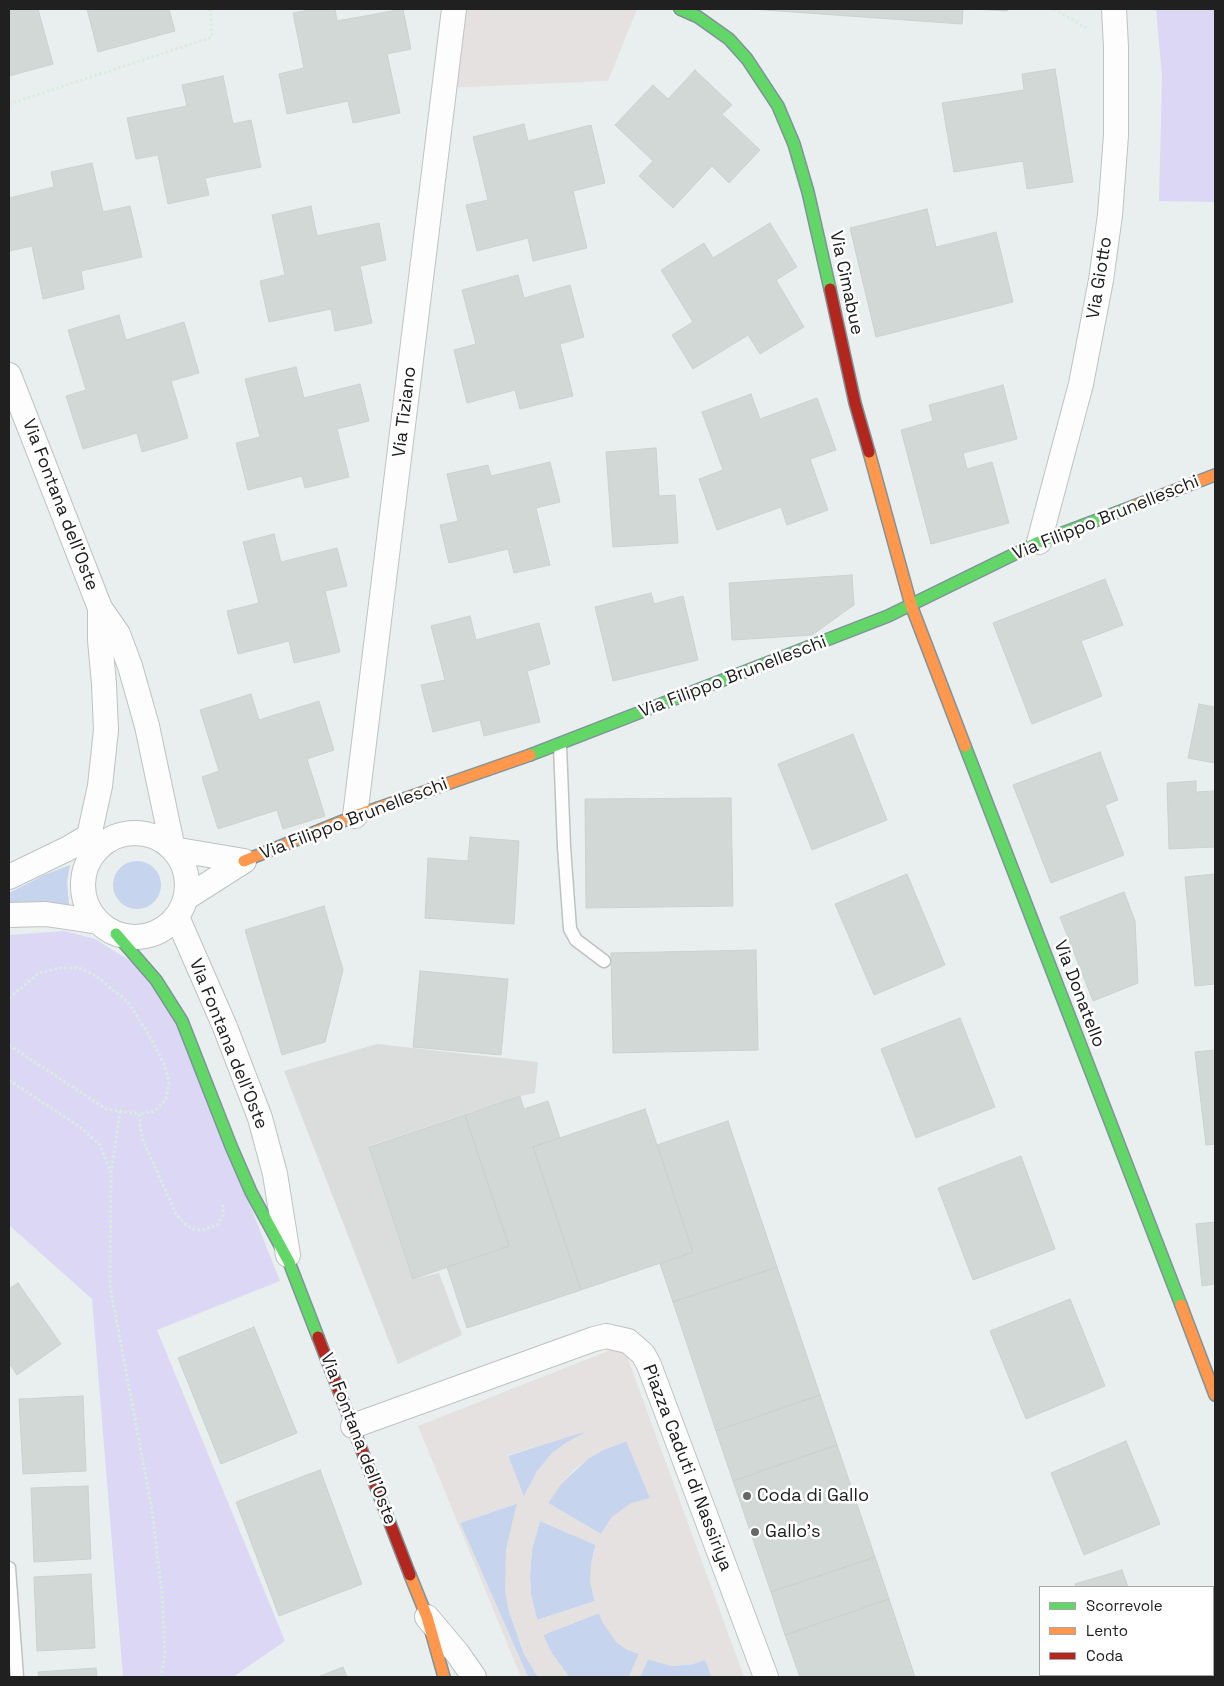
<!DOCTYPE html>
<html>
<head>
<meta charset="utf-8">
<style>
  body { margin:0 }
  #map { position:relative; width:1224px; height:1686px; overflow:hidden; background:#e9efee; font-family:"Space Grotesk",sans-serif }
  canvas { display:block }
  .frame { position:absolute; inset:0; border:10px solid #202020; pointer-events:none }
  .legend { position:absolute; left:1039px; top:1586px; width:175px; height:90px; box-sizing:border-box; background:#fff; border:1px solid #a6a6a6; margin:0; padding:6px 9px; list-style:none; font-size:15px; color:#202020 }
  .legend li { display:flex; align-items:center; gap:10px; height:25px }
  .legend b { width:25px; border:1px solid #a6a6a6 }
</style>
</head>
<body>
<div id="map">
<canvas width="1224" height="1686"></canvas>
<div class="frame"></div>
<ul class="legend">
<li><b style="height:6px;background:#63d668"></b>Scorrevole</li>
<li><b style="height:6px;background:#ff974d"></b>Lento</li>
<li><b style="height:6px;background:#b3261e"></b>Coda</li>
</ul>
</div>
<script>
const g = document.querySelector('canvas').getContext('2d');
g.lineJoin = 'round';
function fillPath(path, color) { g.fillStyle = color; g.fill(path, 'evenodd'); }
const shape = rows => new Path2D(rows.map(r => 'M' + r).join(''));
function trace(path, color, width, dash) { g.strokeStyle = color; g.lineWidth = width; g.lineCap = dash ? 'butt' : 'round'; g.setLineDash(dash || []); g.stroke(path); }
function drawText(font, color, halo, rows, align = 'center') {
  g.font = font + ' "Space Grotesk",sans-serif'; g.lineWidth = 5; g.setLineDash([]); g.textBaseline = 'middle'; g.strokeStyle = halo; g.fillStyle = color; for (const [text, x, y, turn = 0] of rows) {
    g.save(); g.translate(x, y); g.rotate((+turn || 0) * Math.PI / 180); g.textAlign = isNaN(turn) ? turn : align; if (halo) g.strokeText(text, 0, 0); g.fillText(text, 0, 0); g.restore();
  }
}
const religious = shape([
  [377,1044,538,1062,535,1093,520,1096,369,1146,414,1279,439,1273,462,1335,398,1364,284,1071]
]);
const grass = shape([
  '113 885a24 24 0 1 1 48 0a24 24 0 1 1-48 0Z',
  [70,865,67,882,69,905,9,904,9,893,44,875],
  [591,1429,566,1443,551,1454,527,1490,524,1497,508,1456],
  [627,1441,650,1498,612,1517,601,1534,548,1503,561,1484,589,1458,605,1449],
  [518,1503,512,1524,508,1608,524,1654,538,1677,528,1677,460,1523],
  [540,1521,596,1545,593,1554,592,1591,595,1601,537,1620,531,1595,530,1576,532,1549],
  [599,1613,603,1623,626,1649,639,1654,629,1677,569,1677,551,1652,543,1635],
  [648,1659,672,1666,693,1664,705,1659,712,1677,640,1677]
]);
const park = shape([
  [1156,9,1215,9,1215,202,1159,201,1162,76],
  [65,931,95,939,140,967,171,1005,280,1281,157,1330,285,1641,233,1677,123,1677,92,1299,9,1225,9,935]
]);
const plaza = shape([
  [454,9,637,9,608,81,444,88],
  [623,1345,744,1677,712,1677,705,1660,693,1664,672,1666,648,1659,640,1677,629,1677,639,1654,626,1649,616,1642,603,1623,599,1613,543,1635,551,1652,569,1677,538,1677,524,1654,508,1608,505,1591,506,1549,517,1503,460,1523,528,1677,521,1677,418,1426],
  [588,1431,566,1443,551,1454,537,1471,524,1497,508,1455],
  [626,1441,650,1498,631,1503,621,1510,612,1517,601,1534,548,1503,561,1484,574,1470,589,1458,605,1449],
  [540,1521,596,1545,591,1563,590,1582,595,1601,537,1620,531,1595,530,1576,532,1549]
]);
const building = shape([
  [9,9,38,9,53,64,9,76,9,9],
  [87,9,169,9,175,31,98,52,87,9],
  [315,9,335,9,337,21,403,9,411,49,387,54,400,113,353,123,348,101,287,114,279,74,304,68,293,13,315,9],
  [750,9,963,9,962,24,750,9],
  [972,9,1008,9,1007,11,972,9],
  [1055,69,1073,182,1027,189,1023,161,954,172,942,103,1024,90,1022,74,1055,69],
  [695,70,732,105,722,114,760,150,729,183,712,166,673,208,639,176,653,161,615,125,653,85,668,99,695,70],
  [223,76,233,124,251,120,261,167,205,178,209,195,168,204,158,155,136,159,127,118,187,106,182,85,223,76],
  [524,124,528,141,591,125,605,183,573,191,587,248,533,261,528,238,477,251,466,205,488,200,473,137,524,124],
  [92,163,103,212,130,206,142,257,81,271,84,289,43,299,32,246,9,251,9,198,54,187,51,172,92,163],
  [311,206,317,236,379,223,386,260,360,266,372,323,335,331,331,309,269,322,260,281,285,275,272,215,311,206],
  [927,209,936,247,996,232,1013,302,876,337,850,228,927,209],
  [770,223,797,267,776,280,804,327,760,354,748,335,693,369,672,335,693,322,661,270,704,243,713,258,770,223],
  [518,275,524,298,570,285,584,337,560,344,573,396,520,409,515,390,467,403,454,350,476,344,462,290,518,275],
  [119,315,126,340,184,322,199,373,171,381,188,438,142,452,137,433,83,449,66,396,86,390,68,330,119,315],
  [296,367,304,398,360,384,369,421,337,429,349,477,305,488,302,476,248,490,236,443,260,437,245,379,296,367],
  [1003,385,1017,439,963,453,967,469,992,462,1009,523,931,544,901,430,933,421,929,405,1003,385],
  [751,394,760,419,817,398,836,450,810,459,828,510,787,525,781,507,717,530,699,479,723,470,702,412,751,394],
  [656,448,659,496,675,495,678,543,613,547,606,452,656,448],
  [550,462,560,502,536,508,550,565,514,573,508,549,449,563,440,525,458,521,447,474,488,465,491,476,550,462],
  [274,534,281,562,337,548,347,586,325,591,340,652,294,663,289,641,238,654,227,611,259,603,243,542,274,534],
  [852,575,854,605,812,635,732,640,729,583,852,575],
  [1105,579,1123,625,1081,641,1102,696,1032,724,993,623,1105,579],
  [651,593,654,604,683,596,698,660,613,681,595,607,651,593],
  [470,616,476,640,539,623,550,664,527,671,540,722,484,736,480,720,433,732,421,685,445,680,431,626,470,616],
  [251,694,259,720,319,701,334,750,307,759,325,816,283,829,277,810,218,829,202,777,219,771,200,710,251,694],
  [1199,704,1215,707,1215,763,1188,758,1199,704],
  [853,734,887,820,812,850,778,764,853,734],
  [1100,752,1118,800,1105,805,1124,855,1051,883,1013,785,1100,752],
  [1196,781,1196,792,1215,791,1215,847,1169,849,1167,783,1196,781],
  [731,798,733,906,586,908,585,799,731,798],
  [470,837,519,841,514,924,425,918,428,858,468,861,470,837],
  [907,874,945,965,874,995,835,904,907,874],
  [1215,874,1215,984,1195,986,1185,877,1215,874],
  [1124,892,1135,921,1138,983,1093,1001,1060,917,1124,892],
  [324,906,343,970,325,1042,282,1055,245,930,324,906],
  [756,950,758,1050,613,1053,611,953,756,950],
  [420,971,508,979,501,1055,413,1047,420,971],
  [960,1018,995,1107,916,1138,881,1049,960,1018],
  [1215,1050,1215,1144,1206,1145,1195,1052,1215,1050],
  [520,1096,524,1109,548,1101,560,1138,533,1147,581,1290,467,1328,447,1267,509,1246,465,1115,520,1096],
  [645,1109,693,1252,581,1290,533,1147,645,1109],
  [465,1115,509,1246,413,1279,369,1147,465,1115],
  [728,1121,777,1267,673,1302,660,1264,693,1252,657,1145,728,1121],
  [1021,1156,1055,1249,973,1280,938,1188,1021,1156],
  [1215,1222,1215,1284,1202,1286,1196,1224,1215,1222],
  [777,1267,820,1395,716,1431,673,1302,777,1267],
  [18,1283,61,1344,17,1375,9,1363,9,1289,18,1283],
  [1070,1299,1105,1386,1026,1419,990,1331,1070,1299],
  [254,1327,297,1433,221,1464,178,1358,254,1327],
  [820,1395,837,1445,733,1481,716,1431,820,1395],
  [83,1396,86,1471,23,1474,19,1399,83,1396],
  [1126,1441,1160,1524,1084,1555,1051,1473,1126,1441],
  [837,1445,875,1557,771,1592,733,1481,837,1445],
  [320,1470,362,1584,279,1616,236,1502,320,1470],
  [88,1486,91,1559,34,1562,31,1488,88,1486],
  [875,1557,889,1599,785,1635,771,1592,875,1557],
  [1122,1570,1128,1587,1076,1587,1075,1584,1122,1570],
  [91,1574,95,1648,37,1651,34,1577,91,1574],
  [889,1599,915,1677,800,1677,785,1635,889,1599],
  [343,1667,347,1677,318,1677,343,1667],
  [96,1668,97,1677,39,1677,38,1672,96,1668]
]);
const path = shape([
  [1054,9,1088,29],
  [9,104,212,37,210,9],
  [9,998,39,973,59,968,79,968,96,976,128,1002,149,1035,165,1066,169,1082,166,1099,155,1111,139,1114,142,1138,176,1214,184,1223,192,1229,202,1230,217,1225,223,1215,223,1204],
  [9,1045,106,1109,139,1114],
  [9,1080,80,1127,100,1145,111,1173],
  [120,1111,111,1174,110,1286,152,1510,162,1593,165,1654,161,1677]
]);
const lane = shape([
  [560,745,564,847,570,929,576,940,604,961],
  [9,1568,17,1677]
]);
const street = shape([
  [9,375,100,608,118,634,130,666,147,726,173,849,244,861,186,898],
  [1039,542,1081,384,1101,280,1110,215,1116,135,1116,47,1114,9],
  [355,816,454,9],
  '83 885a52 52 0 1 1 104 0a52 52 0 1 1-104 0Z',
  [89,836,100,786,106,730,104,684,100,640,100,608],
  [9,877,69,848,89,836],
  [9,915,46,914,99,922],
  [177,917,225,1027,260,1118,275,1174,288,1255],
  [353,1426,594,1339,606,1336,628,1341,643,1354,649,1365,766,1677],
  [427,1617,458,1654,474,1677]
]);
const fast = shape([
  [680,9,698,17,729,39,747,59,778,106,794,144,808,192,830,289],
  [965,746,1181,1305],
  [530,755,888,616,1039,542,1134,506],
  [116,934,156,980,182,1021,231,1146,251,1192,289,1262,318,1337]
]);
const slow = shape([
  [869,452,911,605,965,746],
  [1134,506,1215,475],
  [244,861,355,816,530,755],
  [1181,1305,1215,1395],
  [410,1575,427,1617,444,1677]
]);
const jam = shape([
  [830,289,855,403,869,452],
  [318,1337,410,1575]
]);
const markers = [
  [747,1496,5,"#666868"],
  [755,1532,5,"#666868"]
];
const streetNames = [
  ["Via Giotto",1100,278,-81],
  ["Via Cimabue",846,283,78],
  ["Via Tiziano",405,412,-83],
  ["Via Fontana dell'Oste",60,505,69],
  ["Via Filippo Brunelleschi",1106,518,-22],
  ["Via Filippo Brunelleschi",733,677,-21],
  ["Via Filippo Brunelleschi",354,819,-21],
  ["Via Donatello",1079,994,69],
  ["Via Fontana dell'Oste",228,1044,68],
  ["Via Fontana dell'Oste",358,1439,69],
  ["Piazza Caduti di Nassiriya",687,1468,69]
];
const poiNames = [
  ["Coda di Gallo",757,1496],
  ["Gallo's",765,1532]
];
fillPath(religious, '#dadddc');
fillPath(grass, '#c7d4ed');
fillPath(park, '#ddd7f6');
fillPath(plaza, '#e4e1e0');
fillPath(building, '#d1d8d6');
trace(building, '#cad2d0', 1);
trace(lane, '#bfc2c1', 15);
trace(street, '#bfc2c1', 26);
trace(fast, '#7f939a', 14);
trace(slow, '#7f939a', 14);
trace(jam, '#7f939a', 14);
trace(path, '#d9ece0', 3, [2.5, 2.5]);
trace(lane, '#fcfdfc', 12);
trace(street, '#fcfdfc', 24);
trace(fast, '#63d668', 11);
trace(slow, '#ff974d', 11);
trace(jam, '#b3261e', 11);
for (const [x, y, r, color] of markers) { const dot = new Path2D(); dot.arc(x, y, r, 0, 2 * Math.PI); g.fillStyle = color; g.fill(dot); trace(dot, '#fff', 2); }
drawText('18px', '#202020', '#fff', streetNames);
drawText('18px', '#202020', '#fff', poiNames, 'left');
</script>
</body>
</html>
